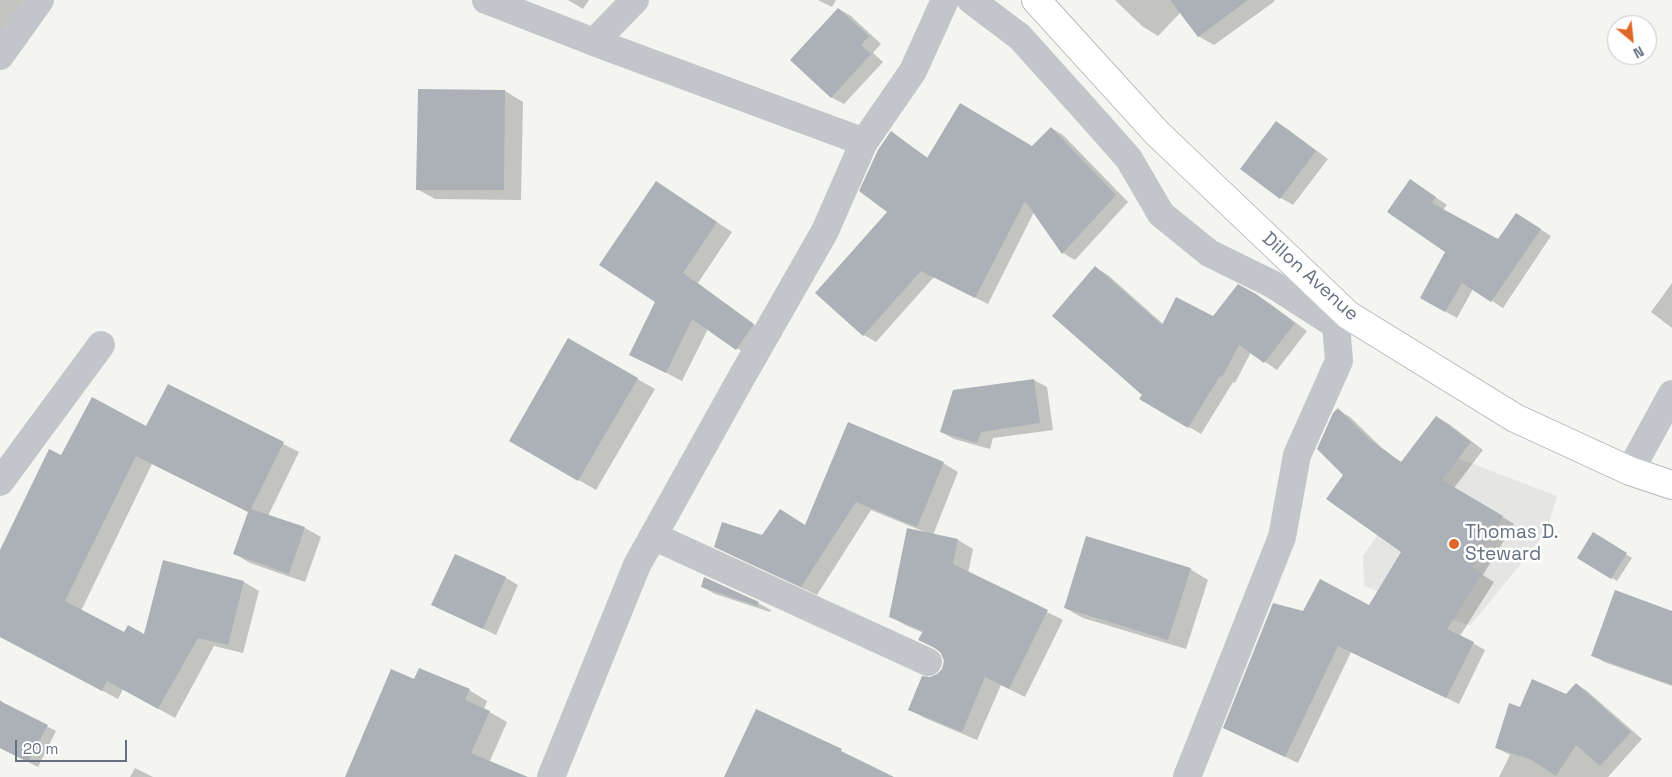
<!DOCTYPE html>
<html>
<head>
<meta charset="utf-8">
<style>
  body { margin:0 }
  #map { position:relative; width:1672px; height:777px; overflow:hidden; background:#f4f5f1; font-family:"Space Grotesk",sans-serif }
  canvas { display:block }
  .north { position:absolute; left:1607px; top:15px; width:50px; height:50px; box-sizing:border-box; background:#fff; border:1px solid #c1c6cd; border-radius:50%; rotate:152deg; font-size:14px; font-weight:700; line-height:20px; text-align:center; color:#647181 }
  .north::after { content:''; display:block; margin:auto; width:18px; height:22px; background:#df6727; clip-path:polygon(50% 0,100% 100%,50% 72%,0 100%) }
  .scale { position:absolute; left:15px; top:740px; width:112px; height:22px; box-sizing:border-box; border:2px solid #647181; border-top:0; padding-left:6px; font-size:15px; line-height:18px; white-space:nowrap; color:#647181; -webkit-text-stroke:4px #fff; paint-order:stroke }
</style>
</head>
<body>
<div id="map">
<canvas width="1672" height="777"></canvas>
<div class="north">N</div>
<div class="scale">20 m</div>
</div>
<script>
const g = document.querySelector('canvas').getContext('2d');
g.lineJoin = 'round';
function fillPath(path, color) { g.fillStyle = color; g.fill(path, 'evenodd'); }
const shape = rows => new Path2D(rows.map(r => 'M' + r).join(''));
function trace(path, color, width, dash) { g.strokeStyle = color; g.lineWidth = width; g.lineCap = dash ? 'butt' : 'round'; g.setLineDash(dash || []); g.stroke(path); }
function drawText(font, color, halo, rows, align = 'center') {
  g.font = font + ' "Space Grotesk",sans-serif'; g.lineWidth = 5; g.setLineDash([]); g.textBaseline = 'middle'; g.strokeStyle = halo; g.fillStyle = color; for (const [text, x, y, turn = 0] of rows) {
    g.save(); g.translate(x, y); g.rotate((+turn || 0) * Math.PI / 180); g.textAlign = isNaN(turn) ? turn : align; if (halo) g.strokeText(text, 0, 0); g.fillText(text, 0, 0); g.restore();
  }
}
const built = shape([
  [1439,451,1557,496,1546,533,1470,626,1364,586,1363,555]
]);
const shadow = shape([
  [0,0,37,0,0,45],
  [568,0,589,0,583,9],
  [818,0,836,0,832,7],
  [1115,0,1274,0,1275,1,1214,45,1198,36,1181,12,1158,36,1142,26],
  [839,9,851,16,881,44,873,53,883,62,844,104,831,97],
  [505,91,523,102,521,200,435,199,417,189],
  [1277,123,1289,130,1328,159,1293,205,1281,198],
  [1051,128,1063,135,1128,202,1075,260,1063,253,1034,212,988,304,934,277,876,342,864,335,817,293,889,212,891,132,928,158,1032,147],
  [657,183,732,232,698,283,768,335,752,358,708,329,682,381,630,354,656,301],
  [1421,187,1447,205,1443,210,1498,241,1528,221,1551,236,1503,308,1473,289,1457,318,1421,298,1447,252],
  [1096,268,1108,275,1163,324,1214,317,1256,295,1269,303,1307,331,1277,370,1251,352,1235,383,1233,382,1201,434,1141,399,1143,395],
  [1672,283,1672,328,1651,312],
  [569,340,655,389,596,490,510,441],
  [1034,380,1047,387,1053,430,993,438,990,449,954,439,941,432],
  [168,386,299,452,268,516,305,528,321,537,305,582,250,563,235,554,249,512,152,464,81,611,125,634,145,635,244,582,259,591,243,653,214,646,175,718,123,689,118,699,0,636,0,553,62,457,147,428],
  [1338,410,1350,417,1382,448,1402,463,1437,417,1449,424,1483,450,1454,488,1514,524,1483,575,1494,582,1460,636,1485,650,1459,704,1351,652,1298,763,1237,734,1303,613,1369,607,1403,552,1345,475],
  [848,424,943,463,958,472,933,535,958,540,973,549,968,573,1063,620,1025,697,1001,685,977,740,925,718,910,710,930,679,938,675,943,669,945,661,940,651,920,640,924,633,905,625,890,616,925,532,871,510,817,595,731,555,716,546,805,526],
  [1594,534,1632,558,1617,581,1579,557],
  [455,556,506,578,518,585,496,635,433,605],
  [1190,569,1208,580,1186,649,1083,618,1065,608],
  [702,587,758,603,771,610,770,612,715,594],
  [1672,612,1672,686,1604,662,1592,655],
  [420,669,469,690,487,701,484,709,507,722,489,763,493,777,347,777,415,680],
  [1576,684,1587,691,1642,739,1608,777,1499,777,1510,755,1497,748,1520,708,1566,695],
  [0,700,7,706,56,731,38,767,0,748],
  [135,768,153,777,130,777]
]);
const building = shape([
  [1170,0,1248,0,1198,37],
  [838,8,869,36,861,45,871,54,831,98,790,60],
  [418,89,505,90,504,190,416,190],
  [960,103,1032,146,1051,127,1116,195,1062,254,1025,201,975,298,921,271,863,336,815,293,887,212,859,191,878,150,891,131,927,158],
  [1276,121,1316,151,1280,199,1240,169],
  [1410,179,1436,197,1432,203,1498,239,1516,213,1541,229,1491,302,1462,283,1445,312,1420,298,1445,252,1387,212],
  [656,181,717,222,683,273,754,324,736,350,692,319,666,373,629,355,655,302,599,265],
  [1095,266,1162,325,1176,297,1213,316,1238,284,1256,294,1295,323,1264,363,1239,345,1222,377,1220,376,1188,428,1139,399,1142,395,1052,316],
  [568,338,638,378,578,481,509,441],
  [1034,379,1040,423,981,432,977,443,940,432,953,390],
  [168,384,284,442,251,509,305,527,289,574,233,554,248,512,136,456,65,601,124,632,128,625,144,634,163,560,244,581,228,645,198,638,158,709,107,681,102,691,0,637,0,550,49,449,61,455,92,397,146,426],
  [1338,408,1369,439,1401,462,1436,416,1471,442,1442,480,1503,516,1472,567,1482,574,1447,629,1474,642,1446,698,1338,646,1285,757,1223,728,1273,603,1303,611,1320,579,1369,605,1401,552,1326,499,1343,475,1317,449,1333,413],
  [848,422,944,462,917,527,856,502,801,587,714,547,722,522,762,535,780,509,805,525],
  [907,528,958,539,953,564,1048,610,1009,689,985,677,962,732,908,710,922,676,930,677,937,674,942,669,944,661,941,653,935,648,918,640,923,631,889,617],
  [1593,532,1627,553,1611,579,1577,558],
  [1086,536,1191,568,1168,640,1064,608],
  [455,554,506,577,483,629,431,605],
  [704,577,759,602,757,606,701,587],
  [1615,590,1672,611,1672,685,1591,656],
  [419,668,470,689,465,700,490,711,471,753,528,777,345,777,391,669,414,679],
  [1532,679,1566,694,1576,683,1631,732,1600,766,1576,745,1556,776,1530,759,1495,748,1509,703,1520,707],
  [0,701,48,725,28,762,0,748],
  [756,709,842,749,841,751,894,777,724,777]
]);
const street = shape([
  [486,0,594,42,635,0],
  [971,0,1020,37,1091,116,1129,159,1161,214,1209,253,1272,284,1336,325,1339,361,1297,455,1282,537,1187,777],
  [594,42,864,142],
  [0,56,40,0],
  [1630,471,1672,394],
  [0,482,101,345],
  [653,536,928,662],
  [551,777,637,565,740,380,825,231,864,142,913,71,945,0]
]);
const secondary = shape([
  [1036,0,1157,133,1348,315,1515,418,1630,471,1672,485]
]);
const markers = [
  [1454,544,6,"#df6727"]
];
const streetNames = [
  ["Dillon Avenue",1310,277,42]
];
const poiNames = [
  ["Thomas D.",1465,533],
  ["Steward",1465,555]
];
fillPath(built, '#e5e6e4');
fillPath(shadow, '#0003');
fillPath(building, '#abb1b6');
trace(secondary, '#b4b8bd', 30);
trace(street, '#c2c5c9', 28);
trace(secondary, '#fff', 28);
for (const [x, y, r, color] of markers) { const dot = new Path2D(); dot.arc(x, y, r, 0, 2 * Math.PI); g.fillStyle = color; g.fill(dot); trace(dot, '#fff', 2); }
drawText('19px', '#647181', '#fff', streetNames);
drawText('19px', '#647181', '#fff', poiNames, 'left');
</script>
</body>
</html>
